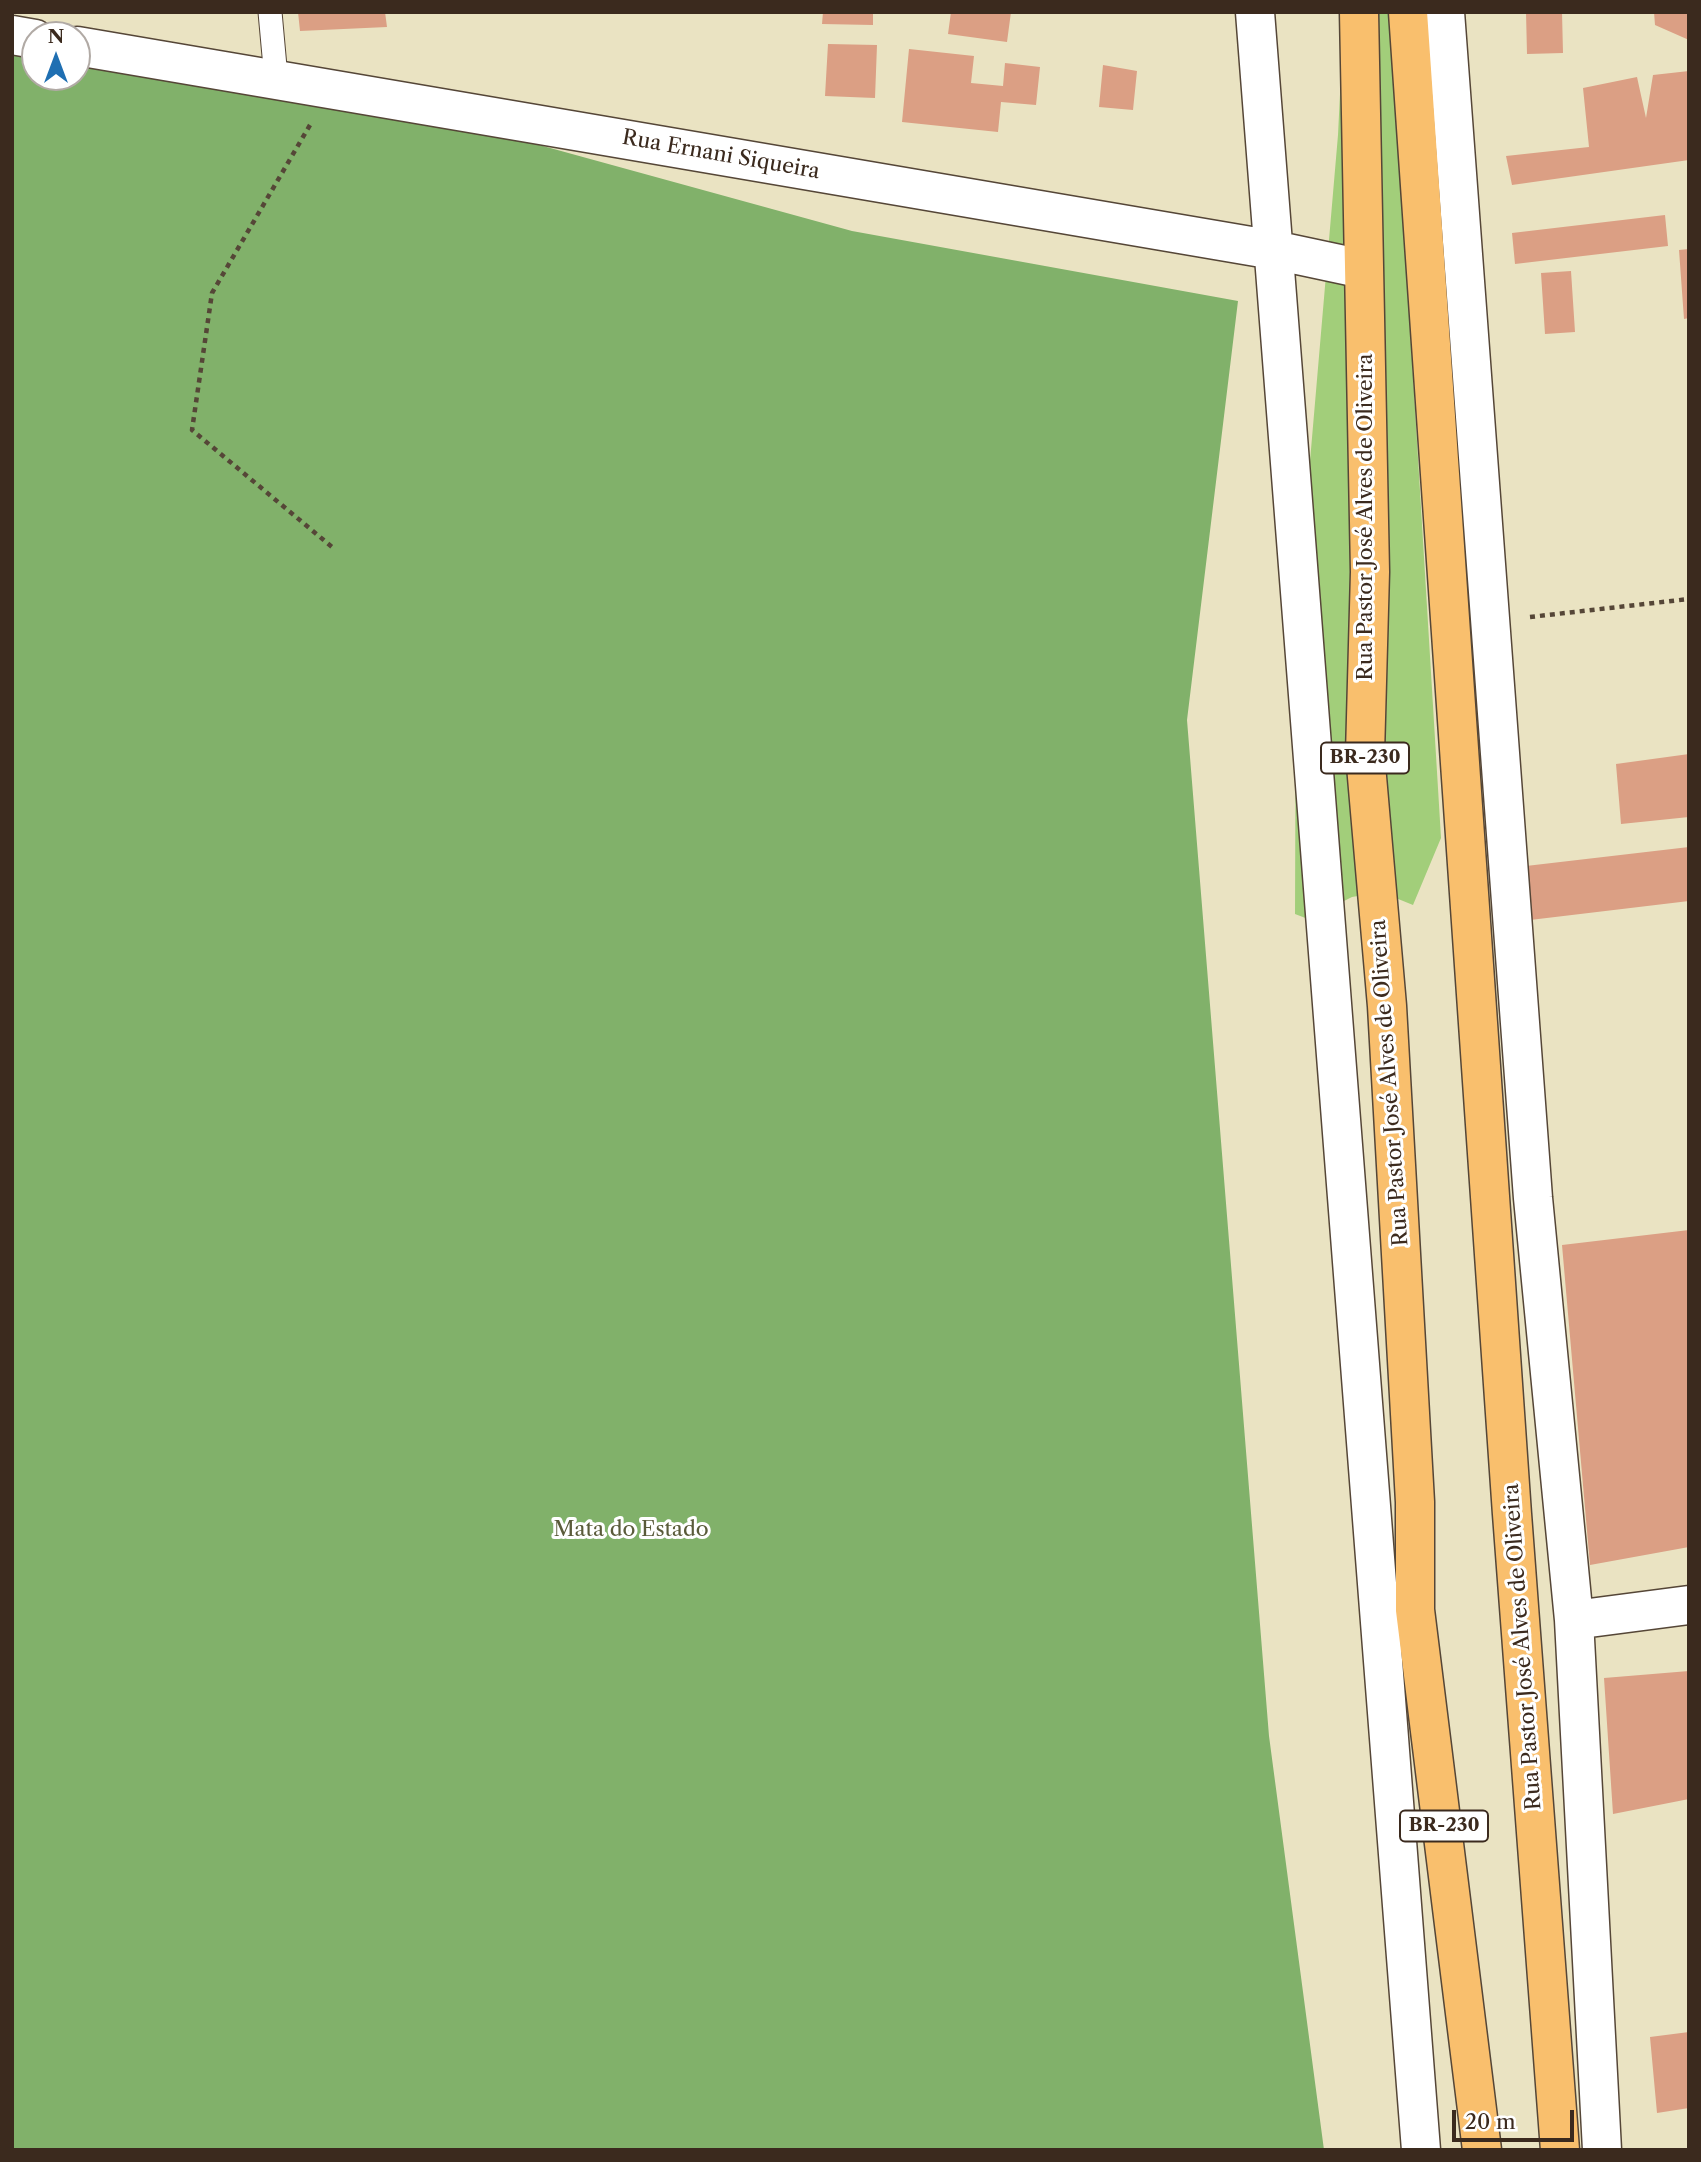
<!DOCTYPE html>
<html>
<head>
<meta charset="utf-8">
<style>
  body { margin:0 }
  #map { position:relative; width:1701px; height:2162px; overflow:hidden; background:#eae3c2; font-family:"Libre Caslon Text",serif }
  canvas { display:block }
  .frame { position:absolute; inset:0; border:14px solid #3b2a1e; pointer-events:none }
  .north { position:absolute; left:21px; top:21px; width:70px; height:70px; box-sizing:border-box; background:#fff; border:2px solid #b1aaa5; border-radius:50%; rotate:0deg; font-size:19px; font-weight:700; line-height:28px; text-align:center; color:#3b2a1e }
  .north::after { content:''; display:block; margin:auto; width:24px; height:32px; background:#1f6fb2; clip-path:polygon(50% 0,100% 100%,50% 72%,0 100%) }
  .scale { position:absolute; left:1452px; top:2110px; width:122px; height:32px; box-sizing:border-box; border:4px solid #3b2a1e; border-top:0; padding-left:9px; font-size:21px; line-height:24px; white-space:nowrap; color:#3b2a1e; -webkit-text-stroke:5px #fff; paint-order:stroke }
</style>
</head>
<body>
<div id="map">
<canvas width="1701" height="2162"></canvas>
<div class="frame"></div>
<div class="north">N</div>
<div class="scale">20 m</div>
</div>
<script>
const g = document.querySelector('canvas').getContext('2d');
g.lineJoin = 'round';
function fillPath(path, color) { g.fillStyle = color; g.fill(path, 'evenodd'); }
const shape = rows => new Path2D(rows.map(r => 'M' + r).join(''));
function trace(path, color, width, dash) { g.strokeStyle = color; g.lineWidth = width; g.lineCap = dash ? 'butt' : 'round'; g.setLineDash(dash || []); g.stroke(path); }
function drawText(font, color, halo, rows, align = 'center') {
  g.font = font + ' "Libre Caslon Text",serif'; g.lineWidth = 6; g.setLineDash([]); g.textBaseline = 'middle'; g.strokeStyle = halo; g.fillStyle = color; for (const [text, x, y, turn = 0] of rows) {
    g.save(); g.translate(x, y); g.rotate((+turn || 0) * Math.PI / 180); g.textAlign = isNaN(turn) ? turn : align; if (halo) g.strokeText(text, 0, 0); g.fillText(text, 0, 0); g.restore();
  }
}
const green = shape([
  [1344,12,1391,12,1441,838,1413,905,1381,892,1352,897,1308,919,1295,914,1296,624,1338,135]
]);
const forest = shape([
  [12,47,35,50,35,77,77,77,77,55,332,88,852,231,1238,301,1187,720,1269,1736,1324,2150,12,2150]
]);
const building = shape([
  [298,12,385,12,387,27,300,31],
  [823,12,873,12,873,25,822,24],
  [951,12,1011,12,1007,42,948,34],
  [1526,12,1562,12,1563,53,1527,54],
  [1654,12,1689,12,1689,40,1655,25],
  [828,44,877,45,875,98,825,96],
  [909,49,974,56,971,83,1003,86,1005,63,1040,67,1036,105,1001,102,998,132,902,122],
  [1103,65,1137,71,1133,110,1099,107],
  [1689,71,1689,160,1512,185,1506,156,1589,147,1583,88,1637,77,1646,118,1653,75],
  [1665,215,1668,246,1515,264,1512,233],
  [1689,249,1689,318,1684,319,1679,250],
  [1571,271,1575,332,1545,334,1541,273],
  [1689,754,1689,817,1621,824,1616,764],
  [1689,847,1689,901,1530,920,1526,866],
  [1689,1230,1689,1547,1590,1565,1562,1245],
  [1689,1671,1689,1799,1613,1814,1604,1678],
  [1689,2032,1689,2108,1657,2113,1650,2037]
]);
const path = shape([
  [310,125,212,293,192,430,332,547],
  [1530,617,1689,599]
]);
const lane = shape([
  [270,12,276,78]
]);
const street = shape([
  [1255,12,1421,2150],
  [1445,12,1533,1198,1574,1620,1602,2150],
  [12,35,35,39],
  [77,46,1274,250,1363,269],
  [1574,1620,1689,1605]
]);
const highway = shape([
  [1359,12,1370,572,1365,754,1387,1006,1415,1502,1415,1610,1482,2150],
  [1408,12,1512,1514,1560,2150]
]);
const shields = [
  [1365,758,88],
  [1444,1826,88]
];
const shieldNames = [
  ["BR-230",1365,758],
  ["BR-230",1444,1826]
];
const streetNames = [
  ["Rua Ernani Siqueira",721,155,10],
  ["Rua Pastor José Alves de Oliveira",1366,517,-90],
  ["Rua Pastor José Alves de Oliveira",1390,1083,-94],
  ["Rua Pastor José Alves de Oliveira",1523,1647,-94]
];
const parkNames = [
  ["Mata do Estado",631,1530]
];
fillPath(green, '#a2ce7a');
fillPath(forest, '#81b16a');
fillPath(building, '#db9f84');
trace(lane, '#554637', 25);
trace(street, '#554637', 41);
trace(highway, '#554637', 41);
trace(path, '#554637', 4.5, [5, 5]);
trace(lane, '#fff', 23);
trace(street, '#fff', 38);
trace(highway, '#f9bf6d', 38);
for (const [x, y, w] of shields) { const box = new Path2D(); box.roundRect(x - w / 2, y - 15.5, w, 31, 5); g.fillStyle = '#fff'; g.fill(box); trace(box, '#3b2a1e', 2); }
drawText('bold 19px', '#3b2a1e', null, shieldNames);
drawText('21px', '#3b2a1e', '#fff', streetNames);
drawText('21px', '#5a5b3a', '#fff', parkNames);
</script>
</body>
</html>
